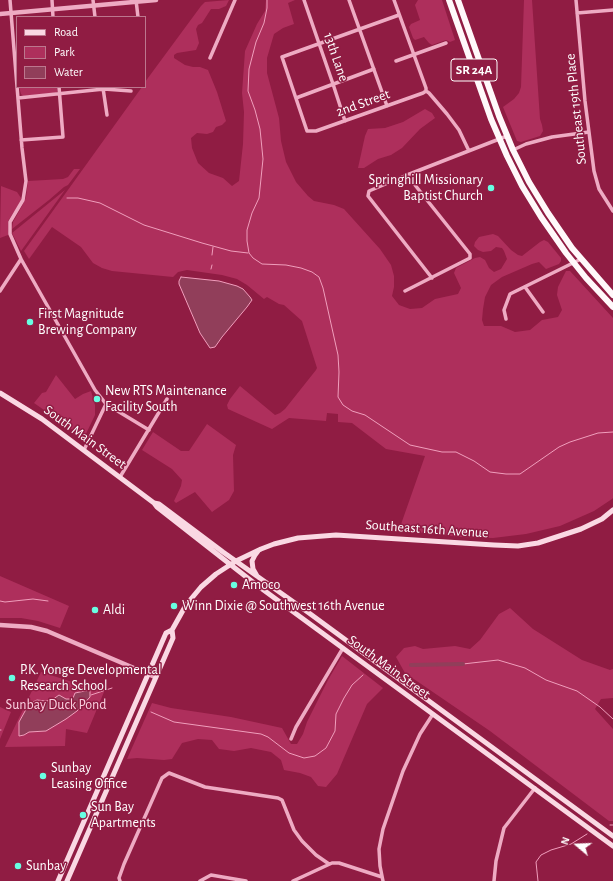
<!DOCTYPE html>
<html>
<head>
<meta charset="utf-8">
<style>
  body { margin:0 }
  #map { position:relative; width:613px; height:881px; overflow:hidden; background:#901c43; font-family:"Alegreya Sans",sans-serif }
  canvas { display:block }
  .legend { position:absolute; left:16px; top:16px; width:130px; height:72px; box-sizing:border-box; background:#901c43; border:1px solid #bc778e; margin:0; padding:5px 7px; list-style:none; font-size:12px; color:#fff }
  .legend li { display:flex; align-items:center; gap:8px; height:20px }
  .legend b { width:20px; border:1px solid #bc778e }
  .north { position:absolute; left:557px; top:825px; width:40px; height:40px; -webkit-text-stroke:3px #901c43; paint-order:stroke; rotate:289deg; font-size:11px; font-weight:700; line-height:16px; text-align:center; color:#fff }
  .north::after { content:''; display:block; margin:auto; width:14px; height:18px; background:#fff; clip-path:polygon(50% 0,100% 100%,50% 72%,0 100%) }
</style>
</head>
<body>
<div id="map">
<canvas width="613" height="881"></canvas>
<ul class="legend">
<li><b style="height:5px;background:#fad8e3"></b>Road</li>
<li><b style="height:11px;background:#ae2f5c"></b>Park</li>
<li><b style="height:11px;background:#913e5a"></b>Water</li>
</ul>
<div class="north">N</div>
</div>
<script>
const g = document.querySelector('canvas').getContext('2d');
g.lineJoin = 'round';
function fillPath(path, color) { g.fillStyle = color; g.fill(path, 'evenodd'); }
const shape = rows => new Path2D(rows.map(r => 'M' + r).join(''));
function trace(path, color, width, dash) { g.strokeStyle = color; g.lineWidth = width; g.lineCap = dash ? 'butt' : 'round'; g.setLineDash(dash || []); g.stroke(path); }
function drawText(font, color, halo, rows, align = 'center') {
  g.font = font + ' "Alegreya Sans",sans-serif'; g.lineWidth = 3; g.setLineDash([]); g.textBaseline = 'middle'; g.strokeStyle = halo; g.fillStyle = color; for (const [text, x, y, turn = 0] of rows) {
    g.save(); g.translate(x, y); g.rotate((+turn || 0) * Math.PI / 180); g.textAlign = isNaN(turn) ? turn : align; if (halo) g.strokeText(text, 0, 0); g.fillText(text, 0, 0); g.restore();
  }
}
const green = shape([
  [229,0,226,6,219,9,211,9,202,23,198,25,196,29,199,43,196,50,177,53,174,55,174,58,185,65,193,67,200,67,208,70,217,92,226,121,222,125,216,127,213,132,207,134,197,133,191,138,192,148,198,163,209,173,223,178,232,186,239,181,243,144,244,112,242,93,245,51,257,24,265,11,266,0,295,0,288,3,294,24,283,28,274,34,267,58,267,73,279,118,281,141,286,162,296,182,308,196,314,201,334,205,344,209,380,249,391,265,394,276,394,287,392,296,399,305,410,309,422,308,435,299,458,294,461,288,454,273,456,268,475,258,480,257,485,260,489,268,494,272,501,269,507,259,504,251,502,248,496,247,491,251,483,252,478,250,474,246,475,242,479,237,493,234,498,236,511,250,518,255,522,256,540,242,544,240,548,242,561,258,561,261,559,264,546,269,539,262,532,264,502,277,491,285,485,297,483,309,482,320,484,326,501,326,515,332,530,330,542,320,558,317,562,310,557,295,558,287,566,271,570,271,613,318,613,498,612,499,594,511,560,526,526,534,493,538,460,537,399,530,425,456,386,449,352,423,338,422,338,414,327,413,326,421,289,418,272,429,228,409,227,405,230,399,240,386,275,415,280,413,285,409,316,370,317,368,302,321,284,305,279,304,267,297,264,299,247,285,237,279,222,275,187,270,178,272,173,277,112,271,102,268,93,263,81,247,52,227,29,259,24,251,142,87,145,87,145,82,201,6,205,2],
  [418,0,442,0,455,40,450,42,446,40,432,45,429,43,424,37,415,40,413,38,409,27,411,24,420,20,415,5],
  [524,0,532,0,540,119,542,125,543,131,540,136,521,142,517,141,503,107,514,99,519,93,521,87],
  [19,87,57,87,57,92,53,93,23,96,21,94],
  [425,109,432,113,435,118,420,129,402,148,391,155,378,159,364,168,358,168,365,136,368,129,385,128,403,122],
  [74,169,80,169,68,185,64,187,49,200,12,229,13,222,22,206,26,197,28,181,63,179,68,177],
  [1,186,17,192,21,198,21,201,8,221,8,235,0,238],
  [65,190,21,251,12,233],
  [56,375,75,399,83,394,91,391,95,405,95,415,84,438,34,403,42,393,46,392],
  [207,424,236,445,233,455,234,491,229,500,212,512,195,492,176,503,174,501,181,486,182,480,172,469,142,450,153,432,181,451,189,451],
  [0,576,69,606,60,628,38,621,21,618,0,618],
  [510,608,533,629,582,660,610,670,613,669,613,698,601,699,595,709,613,729,613,821,609,821,490,731,405,673,396,657,404,648,415,646,423,649,455,646,470,649,480,640,499,614],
  [342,656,383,688,367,704,337,774,326,787,318,786,311,777,300,773,284,770,281,760,271,752,251,748,234,751,219,749,212,740,198,739,182,743,172,759,164,760,137,758,127,759,152,703,171,708,231,717,282,728,291,744,297,744,303,734,307,722,328,680],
  [41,672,104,692,87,733,66,729,65,746,5,747],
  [0,707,11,712,0,739]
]);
const water = shape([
  [181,277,219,281,237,286,243,289,250,297,252,300,247,307,222,337,215,347,210,348,200,333,179,284,179,281,181,277],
  [90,690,90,697,77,711,66,719,46,731,29,732,24,735,19,736,19,722,29,704,37,700,46,701,52,700,59,695,66,699,70,699,73,698,75,693,90,690]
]);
const stream = shape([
  [267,0,267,8,264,23,256,42,249,69,248,91,255,110,260,129,263,159,259,198,252,213,247,230,247,241,249,253,253,258,262,264,286,265,301,268,312,272,319,277,323,288,338,355,339,372,338,397,343,405,352,411,365,415,410,445,442,452,456,452,474,461,490,472,506,474,520,474,559,447,570,442,598,433,613,432],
  [67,198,78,198,100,203,144,225,202,243,231,251,248,253],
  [212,255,213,247],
  [211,269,212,265],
  [0,601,5,602,33,599,48,601],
  [463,664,498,660,525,668,546,680,577,691,600,707,613,719],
  [91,695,112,688],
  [151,712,174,722,261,734,268,737,289,753,304,758,315,756,326,748,335,731,336,714,344,698,352,685,363,675],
  [0,730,1,730],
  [610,825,613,825],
  [538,881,536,862,541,855,551,850,571,844,587,834]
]);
const canal = shape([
  [411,665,463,664]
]);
const minor = shape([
  [10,0,22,148,26,181,23,200,10,222,10,234,21,259,95,390,106,404,149,430],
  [52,0,53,17],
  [93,0,95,17],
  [136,0,138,17],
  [304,0,333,84,345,121],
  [349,0,387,106],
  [394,0,426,88,426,91],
  [576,0,585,101,594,171,599,189,613,211],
  [577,13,613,10],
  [399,15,282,57,307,131,316,131,423,93,426,91],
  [210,58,235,0],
  [396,61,446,43],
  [103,88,107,115],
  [426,91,429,93,447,114,459,130,469,151],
  [18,98,104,89,131,91],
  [296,98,374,69],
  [21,140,63,137,59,87],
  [513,150,526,144,552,137,589,132],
  [432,278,368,196,369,191,407,175,507,136],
  [525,287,543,312],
  [0,291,21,259],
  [405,291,470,258,470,254,407,175],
  [506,319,504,310,510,294,581,259],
  [84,450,106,404],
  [120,477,167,399],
  [291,739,296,727,343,648],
  [120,881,119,878,124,864,162,778,169,773,205,787,278,798,282,800,294,830,302,841,316,855,329,864],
  [200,881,211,875,246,881],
  [293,881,332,863,339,863,382,877],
  [383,881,380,866,379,849,383,829,403,771,420,734,433,714],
  [494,881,496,861,504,828,535,788]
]);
const tertiary = shape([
  [0,14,156,0],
  [0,625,31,627,47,631,155,677]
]);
const secondary = shape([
  [0,393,42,419,154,503,159,504,223,552,309,613,613,836],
  [154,503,157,507,254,583,613,846],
  [257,576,253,569,252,561,255,555,258,551],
  [58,881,166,633,172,630,186,605,201,587,216,574,236,561,261,549,274,544,298,538,336,535,494,545,518,546,538,543,581,529,602,519,613,510],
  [67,881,173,638,172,630]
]);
const trunk = shape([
  [449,0,491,119,507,156,522,186,541,217,566,253,586,278,613,307],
  [458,0,499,116,513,150,529,182,548,213,572,248,613,295]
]);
const markers = [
  [491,188,4,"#68fee2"],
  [30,322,4,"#68fee2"],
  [97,399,4,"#68fee2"],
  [234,585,4,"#68fee2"],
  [174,606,4,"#68fee2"],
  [95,610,4,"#68fee2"],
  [12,678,4,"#68fee2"],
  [43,776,4,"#68fee2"],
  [83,815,4,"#68fee2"],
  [18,866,4,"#68fee2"]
];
const shields = [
  [474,70,46]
];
const shieldNames = [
  ["SR 24A",474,70]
];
const streetNames = [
  ["13th Lane",336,57,71],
  ["2nd Street",363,103,-20],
  ["Southeast 19th Place",576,109,-96],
  ["South Main Street",85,437,36],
  ["Southeast 16th Avenue",427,529,4],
  ["South Main Street",389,667,36]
];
const poiNames = [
  ["Springhill Missionary",483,180,"right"],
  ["Baptist Church",483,196,"right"],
  ["First Magnitude",38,314],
  ["Brewing Company",38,330],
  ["New RTS Maintenance",105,391],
  ["Facility South",105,407],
  ["Amoco",242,585],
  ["Winn Dixie @ Southwest 16th Avenue",182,606],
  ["Aldi",103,610],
  ["P.K. Yonge Developmental",20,670],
  ["Research School",20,686],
  ["Sunbay",51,768],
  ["Leasing Office",51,784],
  ["Sun Bay",91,807],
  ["Apartments",91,823],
  ["Sunbay",26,866]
];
const parkNames = [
  ["Sunbay Duck Pond",56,705]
];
fillPath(green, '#ae2f5c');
fillPath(water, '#913e5a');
trace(water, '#f09ebc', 1);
trace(stream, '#f09ebc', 1);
trace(canal, '#913e5a', 4);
trace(minor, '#eeabc3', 3.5);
trace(tertiary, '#eeabc3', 4.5);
trace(secondary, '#fad8e3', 5);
trace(trunk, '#fff8fa', 6);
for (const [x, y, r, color] of markers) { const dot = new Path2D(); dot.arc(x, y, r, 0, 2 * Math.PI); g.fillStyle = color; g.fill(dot); trace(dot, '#901c43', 1.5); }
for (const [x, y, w] of shields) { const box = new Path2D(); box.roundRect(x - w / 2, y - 11, w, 22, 3); g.fillStyle = '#901c43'; g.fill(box); trace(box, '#fff', 1); }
drawText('bold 13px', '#fff', null, shieldNames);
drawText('14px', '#fff', '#901c43', streetNames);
drawText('14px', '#fff', '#901c43', poiNames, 'left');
drawText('14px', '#fad1e0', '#901c43', parkNames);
</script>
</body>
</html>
